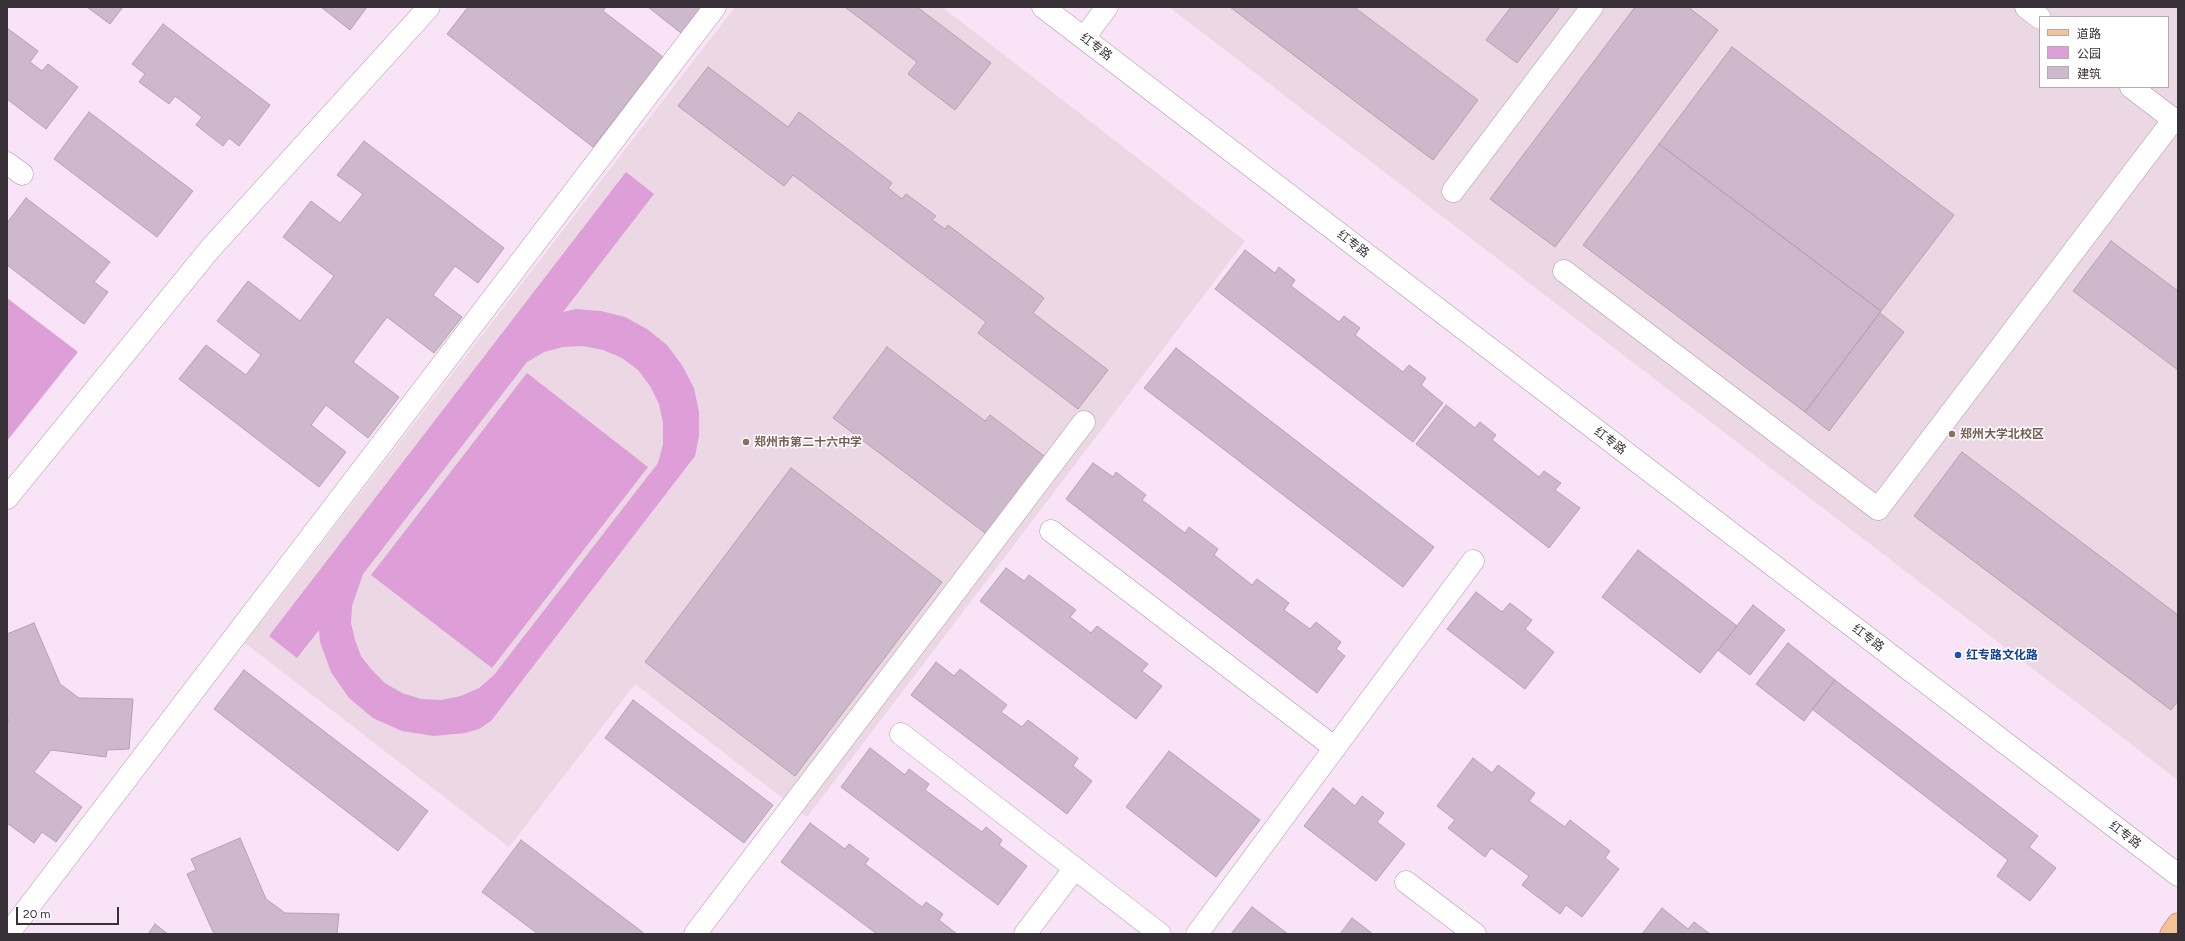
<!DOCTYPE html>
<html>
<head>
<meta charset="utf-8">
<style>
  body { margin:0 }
  #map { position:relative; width:2185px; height:941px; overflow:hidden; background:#f9e3f6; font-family:Figtree,"Noto Sans SC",sans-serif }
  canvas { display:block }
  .frame { position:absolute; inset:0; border:8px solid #393138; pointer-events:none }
  .legend { position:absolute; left:2039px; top:16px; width:130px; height:72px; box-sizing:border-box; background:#fff; border:1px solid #b0adaf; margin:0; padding:5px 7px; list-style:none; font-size:12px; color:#393138 }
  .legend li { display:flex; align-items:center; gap:8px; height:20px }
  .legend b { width:20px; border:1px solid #b0adaf }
  .scale { position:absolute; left:16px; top:907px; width:103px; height:18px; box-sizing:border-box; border:2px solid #393138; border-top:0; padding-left:5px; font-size:12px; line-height:14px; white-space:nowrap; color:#393138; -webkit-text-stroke:3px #fff; paint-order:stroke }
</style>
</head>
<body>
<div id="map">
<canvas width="2185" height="941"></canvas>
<div class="frame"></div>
<ul class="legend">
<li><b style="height:5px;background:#f4c198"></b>道路</li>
<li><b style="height:11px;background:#de9ed8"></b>公园</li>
<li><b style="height:11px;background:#ceb9cc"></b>建筑</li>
</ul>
<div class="scale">20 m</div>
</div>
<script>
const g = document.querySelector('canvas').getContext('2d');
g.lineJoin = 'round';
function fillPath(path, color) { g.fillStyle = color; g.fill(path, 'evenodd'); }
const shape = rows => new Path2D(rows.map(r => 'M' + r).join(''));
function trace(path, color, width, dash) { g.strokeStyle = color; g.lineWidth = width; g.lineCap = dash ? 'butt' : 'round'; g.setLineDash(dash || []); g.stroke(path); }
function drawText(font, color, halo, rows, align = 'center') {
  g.font = font + ' Figtree,"Noto Sans SC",sans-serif'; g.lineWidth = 3; g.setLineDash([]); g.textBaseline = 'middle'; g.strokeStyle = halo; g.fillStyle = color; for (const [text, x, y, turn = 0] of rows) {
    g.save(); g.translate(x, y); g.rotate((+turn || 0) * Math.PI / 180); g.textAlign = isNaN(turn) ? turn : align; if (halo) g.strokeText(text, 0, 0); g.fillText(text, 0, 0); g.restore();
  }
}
const education = shape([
  [735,7,942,7,1245,241,807,817,635,684,509,847,245,643],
  [1169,7,2178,7,2178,780],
  [2040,17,2168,17,2168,87,2040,87]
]);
const green = shape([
  [626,172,654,194,563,312,576,309,601,311,625,317,647,329,667,345,682,365,694,388,699,412,699,436,695,456,491,721,479,729,465,733,434,736,402,731,373,718,349,698,331,672,320,642,319,630,297,658,269,636],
  [583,346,603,350,622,358,638,370,650,386,659,404,663,423,663,444,658,463,494,675,479,688,461,696,441,700,421,699,402,693,385,683,371,669,361,656,355,640,351,623,352,606,363,574,527,362,544,352,563,347],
  [7,298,78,352,7,441],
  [527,373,648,467,492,668,371,575]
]);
const building = shape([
  [87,7,123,7,110,24,87,7],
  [321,7,367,7,350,30,321,7],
  [468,7,606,7,603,11,663,57,593,147,447,34,468,7],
  [648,7,701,7,681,33,648,7],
  [845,7,917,7,991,63,955,110,908,74,917,62,845,7],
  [1230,7,1354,7,1478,100,1433,160,1230,7],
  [1511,7,1560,7,1517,63,1486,40,1511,7],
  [1635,7,1688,7,1718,30,1555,247,1490,199,1635,7],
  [163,24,270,105,239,146,229,138,223,146,196,125,202,117,175,96,169,104,139,82,145,74,132,64,163,24],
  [7,28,38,51,30,62,42,71,48,64,78,87,46,129,7,99,7,28],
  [1732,47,1954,215,1881,311,1659,144,1732,47],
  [708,67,788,127,799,112,892,183,888,188,902,199,906,194,936,216,932,220,945,229,948,225,1044,298,1033,313,1108,370,1078,409,978,333,986,322,793,175,784,186,678,106,708,67],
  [89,112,193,191,157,237,54,159,89,112],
  [364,141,504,248,478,283,455,266,433,295,462,317,434,353,387,317,353,362,399,397,368,438,326,405,311,425,346,452,319,487,179,379,206,345,246,375,261,355,217,321,248,281,300,321,334,276,283,237,311,201,340,223,363,194,337,175,364,141],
  [1659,144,1881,311,1805,412,1583,245,1659,144],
  [26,198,110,262,94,282,108,292,84,324,7,265,7,223,26,198],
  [2111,241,2178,291,2178,370,2073,291,2111,241],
  [1245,250,1275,273,1279,267,1295,280,1291,286,1339,322,1344,316,1360,328,1355,335,1403,372,1409,365,1426,378,1421,385,1443,403,1413,442,1215,289,1245,250],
  [1880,313,1904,332,1829,431,1805,412,1880,313],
  [887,347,985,421,990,415,1048,459,989,536,833,418,887,347],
  [1176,348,1434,547,1403,587,1144,388,1176,348],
  [1446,405,1475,428,1480,422,1496,435,1492,440,1539,477,1544,471,1561,483,1555,490,1580,508,1549,548,1416,444,1446,405],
  [1962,452,2178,615,2178,701,2171,710,1914,516,1962,452],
  [1093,463,1113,477,1116,472,1146,495,1142,500,1185,533,1189,527,1218,549,1214,555,1252,585,1257,579,1289,603,1284,610,1310,629,1316,622,1341,642,1336,649,1345,656,1317,693,1066,499,1093,463],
  [791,468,942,582,795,776,645,662,791,468],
  [1638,550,1737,626,1700,673,1602,597,1638,550],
  [1006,568,1024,581,1029,575,1076,610,1070,617,1091,633,1097,626,1148,664,1142,671,1162,686,1136,719,980,601,1006,568],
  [1476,592,1502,612,1510,603,1532,620,1525,629,1554,652,1525,689,1447,629,1476,592],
  [1753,605,1785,630,1750,675,1718,650,1753,605],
  [34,623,60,684,79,698,133,699,129,749,107,750,106,757,51,750,34,772,82,807,56,842,42,832,34,843,7,823,7,723,9,721,7,717,7,634,34,623],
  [1788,643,1835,680,1804,721,1756,684,1788,643],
  [936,662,954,676,960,669,1007,705,1001,712,1022,727,1028,720,1078,758,1073,766,1092,781,1067,814,911,695,936,662],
  [244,670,428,811,398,851,214,709,244,670],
  [1835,680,2038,836,2029,847,2056,868,2030,901,1997,876,2008,860,1812,709,1835,680],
  [633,700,773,805,744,843,605,738,633,700],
  [870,748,905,775,909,769,929,784,925,790,982,832,986,827,1002,840,999,845,1027,866,998,905,841,787,870,748],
  [1169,751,1260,820,1216,877,1126,807,1169,751],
  [1473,758,1492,773,1498,765,1535,793,1529,801,1565,827,1570,820,1610,851,1605,858,1619,869,1582,917,1566,905,1560,914,1522,885,1529,876,1491,848,1485,857,1448,828,1455,820,1437,806,1473,758],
  [1333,788,1355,806,1362,796,1384,813,1377,822,1405,844,1376,881,1304,826,1333,788],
  [810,823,845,849,849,844,869,859,865,864,922,907,926,902,943,914,939,920,957,934,877,934,781,862,810,823],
  [240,838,266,899,285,913,339,914,337,934,214,934,187,874,196,870,191,859,240,838],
  [521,840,645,934,538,934,482,892,521,840],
  [1252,907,1288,934,1231,934,1252,907],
  [1662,908,1688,929,1694,922,1710,934,1642,934,1662,908],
  [1352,918,1373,934,1340,934,1352,918],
  [155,924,168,934,148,934,155,924]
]);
const minor = shape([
  [1043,7,2178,875],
  [2026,7,2040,18],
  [1084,38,1107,7],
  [2131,87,2178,123],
  [7,163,22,174],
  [1453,191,1592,7],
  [1564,271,1878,509,2174,119],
  [7,498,210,249,429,7],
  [1051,531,1335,748],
  [901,734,1160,934],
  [1406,882,1475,934],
  [8,934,715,7],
  [695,934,1084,422],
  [1025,934,1075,868],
  [1197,934,1473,561]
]);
const major = shape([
  [2171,934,2178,924]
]);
const markers = [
  [1952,434,4,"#8d6e63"],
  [746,442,4,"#8d6e63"],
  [1958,655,4,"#1a4fb4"]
];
const streetNames = [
  ["红专路",1096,47,37],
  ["红专路",1353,244,37],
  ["红专路",1610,441,37],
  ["红专路",1868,638,37],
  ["红专路",2125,835,37]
];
const educationNames = [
  ["郑州大学北校区",1960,434],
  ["郑州市第二十六中学",754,442]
];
const transitNames = [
  ["红专路文化路",1966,655]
];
fillPath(education, '#ecd7e4');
fillPath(green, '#de9ed8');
fillPath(building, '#ceb9cc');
trace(building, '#b5a1b3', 1);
trace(minor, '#ab97a8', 23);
trace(major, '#ae734a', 23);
trace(minor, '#fff', 22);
trace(major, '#f4c198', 22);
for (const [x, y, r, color] of markers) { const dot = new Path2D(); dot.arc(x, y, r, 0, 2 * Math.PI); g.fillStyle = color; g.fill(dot); trace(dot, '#fff', 1.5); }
drawText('12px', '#393138', '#fff', streetNames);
drawText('bold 12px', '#785e54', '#fff', educationNames, 'left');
drawText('bold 12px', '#164399', '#fff', transitNames, 'left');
</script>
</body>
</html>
